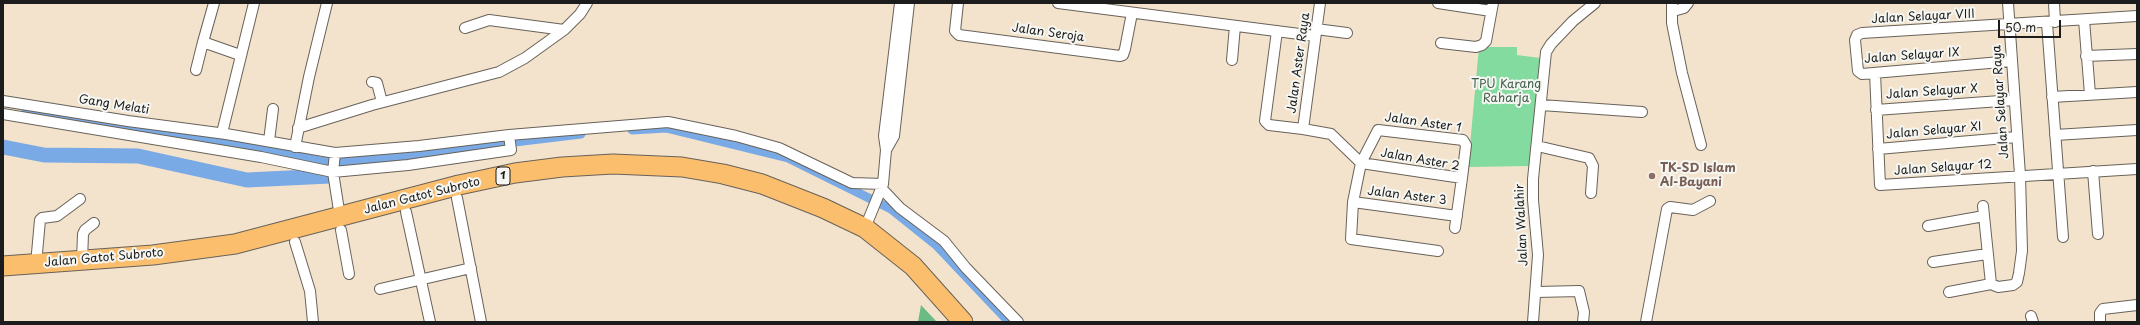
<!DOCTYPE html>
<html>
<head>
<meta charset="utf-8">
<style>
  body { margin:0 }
  #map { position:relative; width:2140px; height:325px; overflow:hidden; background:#f4e3cc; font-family:"Playpen Sans",sans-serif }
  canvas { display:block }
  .frame { position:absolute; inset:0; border:4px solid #1c1c1c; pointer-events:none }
  .scale { position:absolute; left:1998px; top:20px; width:63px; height:18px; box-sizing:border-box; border:2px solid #1c1c1c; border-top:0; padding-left:5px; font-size:12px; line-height:14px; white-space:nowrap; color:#1c1c1c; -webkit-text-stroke:3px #f6f6f2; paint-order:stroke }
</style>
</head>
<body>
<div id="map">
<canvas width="2140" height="325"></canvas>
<div class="frame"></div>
<div class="scale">50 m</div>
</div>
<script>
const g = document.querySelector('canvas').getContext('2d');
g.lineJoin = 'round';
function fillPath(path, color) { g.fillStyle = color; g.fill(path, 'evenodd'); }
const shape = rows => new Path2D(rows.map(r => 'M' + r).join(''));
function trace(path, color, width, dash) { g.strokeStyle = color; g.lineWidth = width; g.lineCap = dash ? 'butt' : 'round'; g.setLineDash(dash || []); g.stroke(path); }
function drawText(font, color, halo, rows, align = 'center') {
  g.font = font + ' "Playpen Sans",sans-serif'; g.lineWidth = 4; g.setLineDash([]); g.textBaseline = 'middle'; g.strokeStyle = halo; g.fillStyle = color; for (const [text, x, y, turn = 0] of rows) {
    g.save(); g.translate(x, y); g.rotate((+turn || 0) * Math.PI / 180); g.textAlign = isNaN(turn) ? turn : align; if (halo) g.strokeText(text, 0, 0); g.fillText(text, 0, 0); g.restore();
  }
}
const green = shape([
  [1479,47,1517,47,1517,55,1540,58,1529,166,1468,167]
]);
const forest = shape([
  [921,305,937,322,918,322]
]);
const canal = shape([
  [26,110,211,140,326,162,349,162,581,134],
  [632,130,666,128,788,158,891,209,936,245,1009,322]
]);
const river = shape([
  [3,147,44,155,138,156,247,180,330,176]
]);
const street = shape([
  [214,3,203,42,240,55],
  [958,3,955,31,959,35,1120,56,1123,55,1125,49,1132,13],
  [1058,3,1315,36],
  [1320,3,1303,129,1331,134,1361,163],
  [1438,3,1491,11],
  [1672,3,1672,23,1682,73,1701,145],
  [2054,3,2055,22],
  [1673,11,1684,8,1688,3],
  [2084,20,2090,94],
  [2047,23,2063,237],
  [465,28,489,20,564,30],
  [1316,29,1347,33],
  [1277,31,1265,121,1269,125,1303,129],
  [1441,43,1476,47,1482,45,1486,41,1493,3],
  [2086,56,2137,54],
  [1232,60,1235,26],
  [2012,61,1862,74,1858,71,1855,40,1857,35,1862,33,2137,16],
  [196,70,203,42],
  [1875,73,1880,185,2137,169],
  [372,82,377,83,382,102],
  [2052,97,2137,92],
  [3,101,128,121,226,134,335,153,419,146,509,135,668,122,736,136,779,148,852,183,883,184],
  [1541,105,1642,112],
  [1876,110,2014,100],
  [3,114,261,157,333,172,408,165,511,150,509,135],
  [298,128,372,105,499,72,525,58,564,30,580,14,587,3],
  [222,133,254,3],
  [2055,135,2137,130],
  [269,141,273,109],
  [1537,146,1589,158,1593,166,1591,193],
  [295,147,309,77,327,3],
  [1878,149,2017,137],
  [886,150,894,136,909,3],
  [335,153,333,172,340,217],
  [1361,163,1462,178,1455,228],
  [2093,171,2098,234],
  [882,189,900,208,944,241,966,268,1018,322],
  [457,198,481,322],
  [1353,202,1457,216],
  [1983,206,1991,284,1998,287,2013,285,2017,282,2019,273,2022,251,2020,175,2008,3],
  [406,212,430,322],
  [1928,226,1984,216],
  [865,228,883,184,886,150,884,136,900,3],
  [341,230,349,274],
  [295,242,310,291,313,322],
  [1438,251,1351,239,1353,202,1361,163,1378,130,1463,140,1466,145,1462,178],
  [82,260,83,234,85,230,94,223],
  [1933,262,1987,254],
  [36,264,40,220,42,218,57,216,80,199],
  [380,289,471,268],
  [1537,292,1579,291,1584,312,1583,322],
  [1949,292,1991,284],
  [2031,316,2033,322],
  [1533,322,1538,255,1533,200,1533,179,1546,52,1551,44,1573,21,1595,3],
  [1646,322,1667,209,1670,207,1693,210,1710,201],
  [2100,322,2100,313,2103,309,2137,305]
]);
const highway = shape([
  [3,266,153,255,235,244,459,185,515,173,562,167,613,164,682,167,723,174,762,184,823,208,865,228,913,266,963,322]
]);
const markers = [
  [1652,176,4,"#8d6e63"]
];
const shields = [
  [503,176,14]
];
const shieldNames = [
  ["1",503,176]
];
const streetNames = [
  ["Jalan Selayar VIII",1923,17,-3],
  ["Jalan Seroja",1048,33,8],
  ["Jalan Selayar IX",1912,56,-4],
  ["Jalan Aster Raya",1299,63,-82],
  ["Jalan Selayar X",1932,92,-4],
  ["Jalan Selayar Raya",2001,102,-94],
  ["Gang Melati",114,105,9],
  ["Jalan Aster 1",1423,123,8],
  ["Jalan Selayar XI",1934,131,-5],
  ["Jalan Aster 2",1420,160,10],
  ["Jalan Selayar 12",1943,168,-4],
  ["Jalan Gatot Subroto",422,196,-14],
  ["Jalan Aster 3",1407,196,7],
  ["Jalan Walahir",1522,225,-93],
  ["Jalan Gatot Subroto",104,258,-5]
];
const parkNames = [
  ["TPU Karang",1506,85],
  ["Raharja",1506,99]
];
const educationNames = [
  ["TK-SD Islam",1660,169],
  ["Al-Bayani",1660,183]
];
fillPath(green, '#84dba0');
fillPath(forest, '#6bbb86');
trace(canal, '#7aaae5', 9);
trace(river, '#7aaae5', 15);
trace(street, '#68625a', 12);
trace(highway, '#68625a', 21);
trace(street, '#fff', 10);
trace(highway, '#fabe6d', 19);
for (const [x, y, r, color] of markers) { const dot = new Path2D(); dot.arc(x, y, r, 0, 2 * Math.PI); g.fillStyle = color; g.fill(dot); trace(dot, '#f6f6f2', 1.5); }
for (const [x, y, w] of shields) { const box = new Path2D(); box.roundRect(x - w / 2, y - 9, w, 18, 3); g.fillStyle = '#f6f6f2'; g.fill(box); trace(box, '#1c1c1c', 1); }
drawText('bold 11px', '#1c1c1c', null, shieldNames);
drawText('12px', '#1c1c1c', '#f6f6f2', streetNames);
drawText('12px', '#405f4a', '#f6f6f2', parkNames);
drawText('bold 12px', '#785e54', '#f6f6f2', educationNames, 'left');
</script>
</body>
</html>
